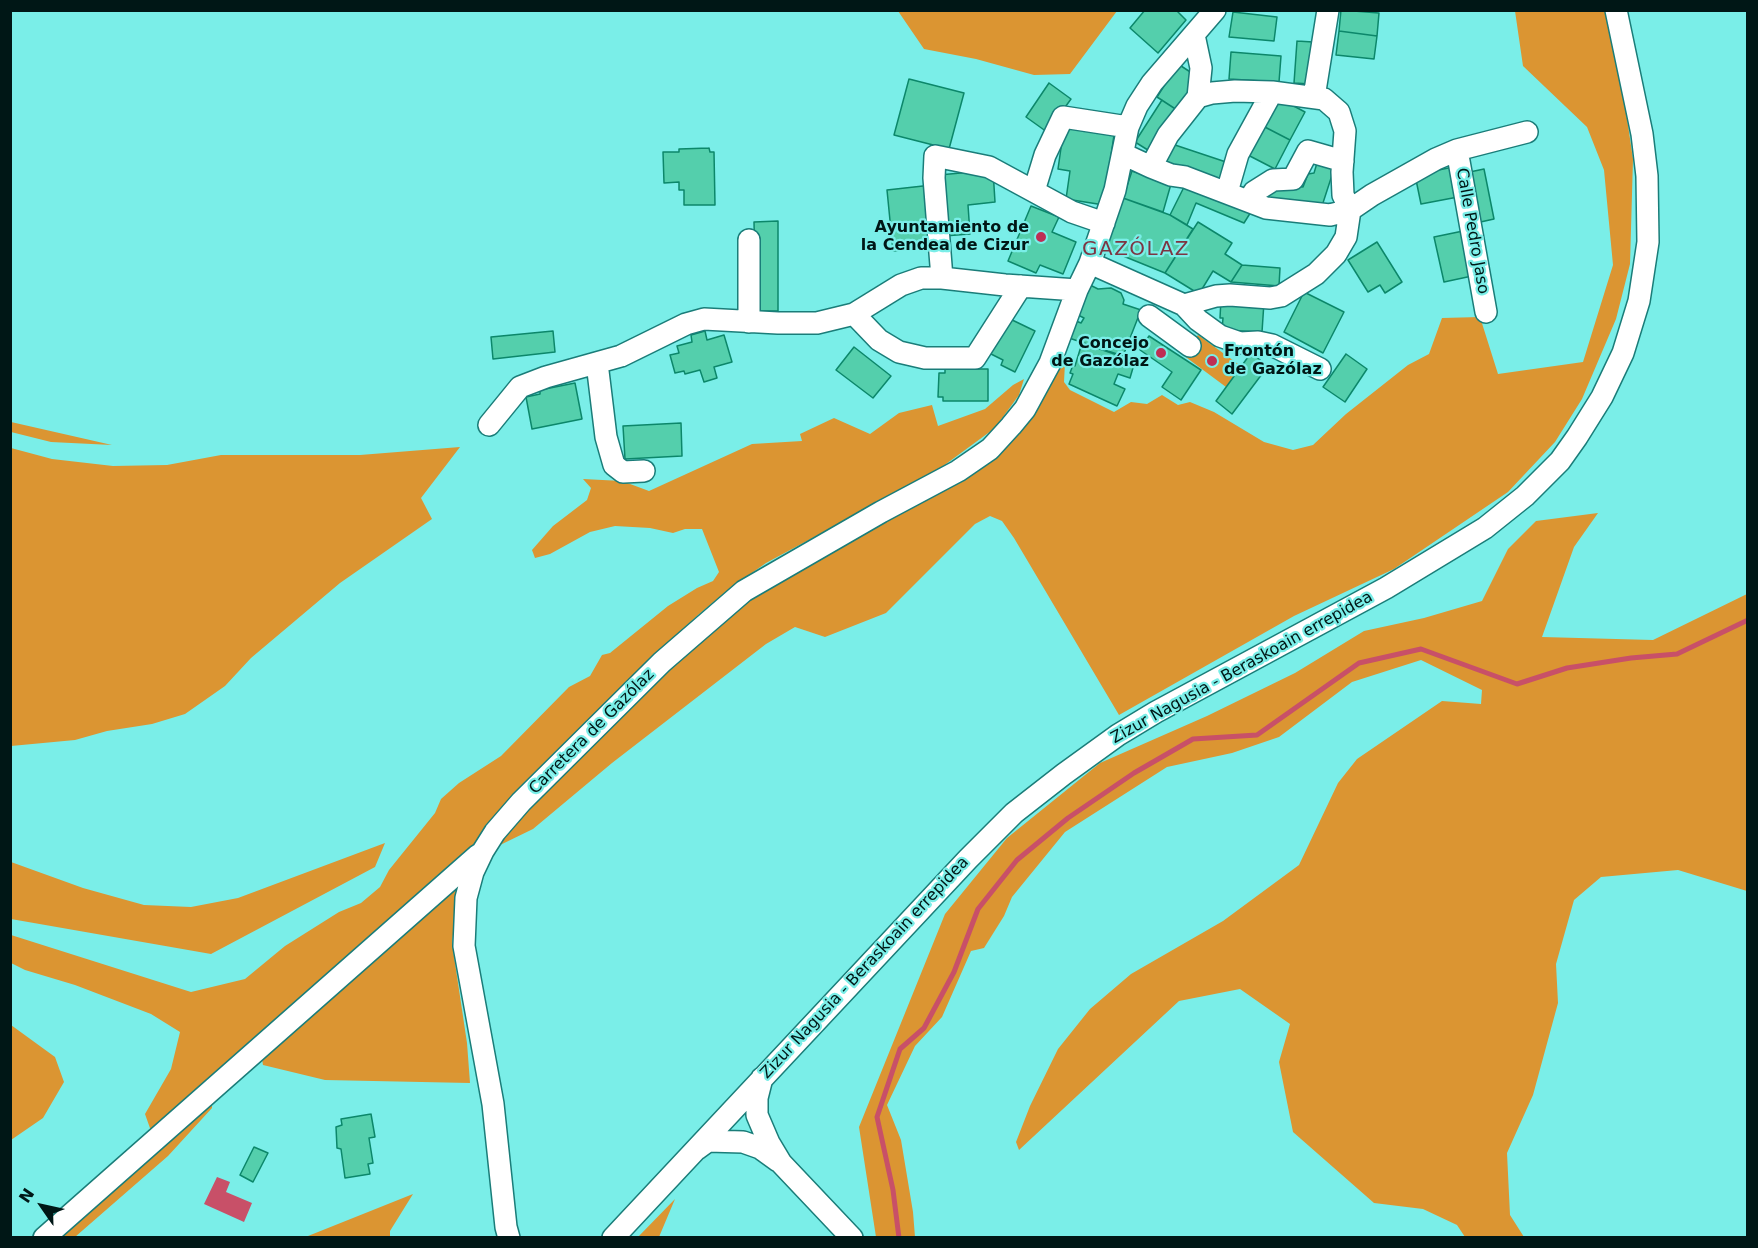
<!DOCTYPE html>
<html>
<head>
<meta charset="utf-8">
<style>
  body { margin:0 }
  #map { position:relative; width:1758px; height:1248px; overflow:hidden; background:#7aeee8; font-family:"DejaVu Sans",sans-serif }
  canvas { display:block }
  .frame { position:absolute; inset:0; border:12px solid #001716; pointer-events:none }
  .north { position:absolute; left:12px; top:1176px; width:60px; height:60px; -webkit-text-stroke:4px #7aeee8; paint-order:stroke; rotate:304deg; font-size:16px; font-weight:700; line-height:24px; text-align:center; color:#001716 }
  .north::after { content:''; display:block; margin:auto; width:21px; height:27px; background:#001716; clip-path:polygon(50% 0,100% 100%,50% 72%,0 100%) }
</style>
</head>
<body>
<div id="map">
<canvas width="1758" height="1248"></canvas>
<div class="frame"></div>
<div class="north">N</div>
</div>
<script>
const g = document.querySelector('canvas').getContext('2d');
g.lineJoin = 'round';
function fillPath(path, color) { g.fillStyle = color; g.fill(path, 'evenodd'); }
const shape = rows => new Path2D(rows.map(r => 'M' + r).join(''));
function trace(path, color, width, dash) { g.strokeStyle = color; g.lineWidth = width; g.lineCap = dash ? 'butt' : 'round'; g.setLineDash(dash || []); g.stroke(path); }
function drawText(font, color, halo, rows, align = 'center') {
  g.font = font + ' "DejaVu Sans",sans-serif'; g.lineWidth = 4.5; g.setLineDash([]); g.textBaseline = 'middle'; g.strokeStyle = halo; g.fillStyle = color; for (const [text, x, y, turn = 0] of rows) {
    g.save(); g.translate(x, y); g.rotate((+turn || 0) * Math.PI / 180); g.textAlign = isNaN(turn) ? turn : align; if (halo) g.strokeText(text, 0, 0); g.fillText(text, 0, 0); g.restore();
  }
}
const green = shape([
  [898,11,1117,11,1070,74,1034,75,976,59,924,49],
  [1515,11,1608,11,1615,38,1633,159,1630,264,1616,319,1582,399,1555,442,1508,492,1394,569,1294,616,1119,715,1014,538,1002,521,990,516,975,524,886,613,825,637,795,627,766,644,612,763,533,829,498,846,519,819,669,667,744,601,956,481,1058,362,1065,363,1064,382,1070,390,1114,412,1131,402,1147,404,1162,395,1178,405,1190,402,1214,412,1264,442,1293,450,1313,445,1346,414,1408,365,1429,354,1442,318,1480,317,1498,374,1583,362,1613,265,1604,170,1587,127,1523,66],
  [1198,335,1241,366,1226,387,1183,355],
  [1024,379,1019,395,995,428,935,472,766,563,729,589,698,615,655,655,477,841,468,855,244,1047,151,1131,145,1114,171,1069,180,1032,151,1014,75,985,25,970,11,963,11,935,191,992,245,979,285,946,339,912,361,903,380,887,389,870,435,813,441,799,459,783,501,756,569,687,590,676,602,655,610,653,668,606,697,588,713,581,719,572,702,529,685,529,673,533,650,528,615,526,590,532,550,554,535,558,532,550,553,526,587,500,591,488,583,479,622,481,649,491,752,444,802,441,800,434,834,418,870,434,899,413,932,405,938,426,985,409,1013,385],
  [11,422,112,445,51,442,11,432],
  [460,447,421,498,432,519,340,583,251,658,225,686,185,714,152,724,107,731,75,740,11,746,11,448,52,459,113,466,167,465,221,455,360,455],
  [1598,513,1574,547,1542,637,1653,640,1747,594,1747,891,1678,870,1601,877,1574,900,1556,964,1558,1003,1533,1095,1507,1153,1510,1215,1524,1237,1465,1237,1457,1225,1423,1209,1374,1203,1293,1132,1279,1062,1290,1024,1240,989,1179,1001,1019,1150,1016,1142,1030,1106,1058,1049,1090,1009,1131,974,1223,921,1299,865,1338,783,1357,759,1442,701,1481,704,1482,690,1421,660,1352,682,1279,737,1232,753,1167,767,1065,832,1012,897,1004,916,984,948,971,951,942,1017,915,1046,887,1105,901,1140,913,1212,915,1237,876,1237,859,1127,945,914,1007,838,1100,763,1207,716,1295,673,1364,631,1424,618,1482,601,1508,549,1536,521],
  [385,843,375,867,211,954,11,919,11,862,83,888,144,905,191,907,238,898],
  [459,881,452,943,467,1043,470,1083,325,1080,263,1065,261,1053],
  [11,1025,55,1057,64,1082,43,1118,11,1140],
  [212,1096,212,1108,168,1156,75,1237,55,1238],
  [413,1194,390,1231,390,1237,308,1237,308,1236],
  [675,1199,659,1237,638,1237]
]);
const water = shape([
  [217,1177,230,1182,226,1192,252,1203,244,1222,204,1204]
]);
const stream = shape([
  [899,1238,893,1190,877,1117,900,1049,924,1028,954,972,978,909,1017,860,1068,818,1134,773,1193,739,1257,735,1359,663,1421,649,1517,684,1567,668,1631,658,1677,654,1748,620]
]);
const building = shape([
  [1145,10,1176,10,1186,20,1158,53,1130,28,1145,10],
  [1341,10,1379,13,1377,36,1339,31,1341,10],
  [1233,12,1277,17,1274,41,1229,37,1233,12],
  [1339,31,1377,36,1374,59,1336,55,1339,31],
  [1297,41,1313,42,1311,84,1294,83,1297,41],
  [1231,52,1281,56,1279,82,1229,79,1231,52],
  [1178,64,1198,77,1177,110,1157,97,1178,64],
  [909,79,964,93,949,149,894,135,909,79],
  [1049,83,1071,99,1047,132,1026,117,1049,83],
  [1275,96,1305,112,1290,140,1259,124,1275,96],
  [1162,100,1177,110,1151,152,1135,142,1162,100],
  [1065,120,1115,128,1104,205,1066,199,1070,171,1058,169,1065,120],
  [1259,124,1290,140,1275,169,1244,153,1259,124],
  [1172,144,1232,164,1224,185,1161,164,1172,144],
  [709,148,710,152,714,152,715,205,684,205,684,190,679,190,679,182,664,183,663,152,679,152,679,149,709,148],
  [1317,163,1334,169,1321,209,1262,201,1272,183,1303,187,1308,174,1314,173,1317,163],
  [1453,167,1458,197,1421,204,1415,175,1453,167],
  [1484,169,1494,219,1476,223,1465,173,1484,169],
  [993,170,995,202,968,205,970,234,944,236,939,175,993,170],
  [1132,171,1171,184,1163,212,1123,198,1132,171],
  [1187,181,1254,207,1244,223,1196,203,1187,225,1170,215,1187,181],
  [932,185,938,247,893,251,887,190,932,185],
  [1123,198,1170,215,1193,229,1165,273,1106,249,1123,198],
  [1031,206,1059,217,1052,232,1076,242,1063,274,1040,265,1036,273,1008,261,1031,206],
  [778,221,778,311,756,311,754,222,778,221],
  [1198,222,1232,243,1225,254,1242,265,1231,282,1213,271,1199,294,1165,273,1198,222],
  [1463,231,1472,276,1444,282,1434,237,1463,231],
  [1377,242,1402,282,1385,293,1380,285,1368,292,1348,260,1377,242],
  [1242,265,1280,268,1279,286,1231,282,1242,265],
  [1088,284,1098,289,1111,288,1121,293,1124,300,1123,304,1141,310,1123,356,1069,338,1076,321,1081,323,1084,318,1078,315,1088,284],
  [1304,292,1344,312,1323,353,1284,332,1304,292],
  [1221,299,1264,302,1262,332,1222,330,1223,318,1220,318,1221,299],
  [1006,317,1035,331,1015,372,1001,365,1003,360,989,353,1006,317],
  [553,331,555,352,493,359,491,337,553,331],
  [705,331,707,340,724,335,732,362,714,367,717,378,704,382,700,370,685,374,684,371,675,373,670,355,679,353,677,346,692,342,691,335,705,331],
  [1149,336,1201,370,1181,400,1162,387,1172,372,1140,350,1149,336],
  [1082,343,1135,361,1130,378,1118,374,1114,384,1125,389,1117,406,1069,384,1073,374,1070,373,1073,365,1075,366,1082,343],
  [854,347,891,376,873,398,836,370,854,347],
  [1251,353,1268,366,1232,414,1216,401,1251,353],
  [1346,354,1367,369,1345,402,1323,387,1346,354],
  [945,369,988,369,988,401,943,401,943,397,938,397,939,373,945,373,945,369],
  [575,383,582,419,532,429,526,397,540,394,540,390,575,383],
  [681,423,682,456,625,459,623,426,681,423],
  [371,1114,375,1137,369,1138,373,1163,368,1164,370,1174,345,1178,341,1149,337,1148,336,1127,342,1125,341,1119,371,1114],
  [254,1147,268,1153,253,1182,240,1175,254,1147]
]);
const minor = shape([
  [1194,35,1201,68,1198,97],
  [1314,97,1328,10],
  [1457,150,1486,312],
  [1123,154,1151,167,1171,175,1185,177,1266,208,1330,215,1350,210,1343,195,1342,172,1345,131,1339,112,1324,99,1272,92,1235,91,1212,93,1198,97,1168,135,1151,167],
  [1034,191,1045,155,1063,117,1128,127],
  [1227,192,1238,154,1272,92],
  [1248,201,1254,192,1273,180,1293,179,1308,151,1343,161],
  [1090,263,1184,305,1198,320,1220,336,1240,343,1258,342,1272,345,1320,369],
  [942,278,934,178,935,156,989,167,1072,212,1104,223],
  [1184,305,1216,296,1230,295,1270,298,1281,296,1316,274,1336,254,1346,237,1350,210,1372,195,1436,159,1457,150,1527,132],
  [854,314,879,340,899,352,925,358,975,358,1021,286],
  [1149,316,1190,346],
  [749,322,749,240],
  [597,363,606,437,614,465,623,472,644,471],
  [489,425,520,387,546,377,621,356,686,324,704,319,778,323,817,323,854,314,901,285,921,278,942,278,1005,285,1077,290],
  [762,1078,757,1098,757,1115,769,1143,781,1163,852,1238],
  [697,1149,708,1141,743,1142,760,1148,778,1161],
  [44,1238,478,855],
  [509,1238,506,1227,493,1104,464,946,466,898,473,872,483,851,495,832,521,802,662,662,744,591,881,512,958,471,990,449,1011,426,1025,409,1050,363,1077,290,1090,263,1115,190,1128,127,1137,106,1152,83,1215,10],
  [613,1238,968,859,1014,813,1064,774,1118,735,1156,712,1386,588,1485,528,1525,496,1560,461,1577,437,1602,397,1623,353,1639,301,1648,242,1647,176,1642,134,1616,10]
]);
const markers = [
  [1041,237,6,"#be2e54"],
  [1161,353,6,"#be2e54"],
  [1212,361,6,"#be2e54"]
];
const poiNames = [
  ["Ayuntamiento de",1029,228],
  ["la Cendea de Cizur",1029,246],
  ["Concejo",1149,344],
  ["de Gazólaz",1149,362],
  ["Frontón",1224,352,"left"],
  ["de Gazólaz",1224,370,"left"]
];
const streetNames = [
  ["Calle Pedro Jaso",1472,231,80],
  ["Zizur Nagusia - Beraskoain errepidea",1242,668,-29],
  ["Carretera de Gazólaz",592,732,-45],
  ["Zizur Nagusia - Beraskoain errepidea",865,968,-47]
];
const quarterNames = [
  ["GAZÓLAZ",1136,250]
];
fillPath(green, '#db9532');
fillPath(water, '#c85068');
trace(stream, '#c85068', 5);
fillPath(building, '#54cfac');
trace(building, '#0c876a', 1.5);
trace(minor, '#1a7d79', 24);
trace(minor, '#fff', 21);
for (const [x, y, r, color] of markers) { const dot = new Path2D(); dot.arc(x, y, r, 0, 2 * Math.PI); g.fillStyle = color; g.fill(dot); trace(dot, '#7aeee8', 2); }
drawText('bold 16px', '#001716', '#7aeee8', poiNames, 'right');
drawText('16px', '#001716', '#7aeee8', streetNames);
g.letterSpacing = '1.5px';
drawText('20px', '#7d3542', '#7aeee8', quarterNames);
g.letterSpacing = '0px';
</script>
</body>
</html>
